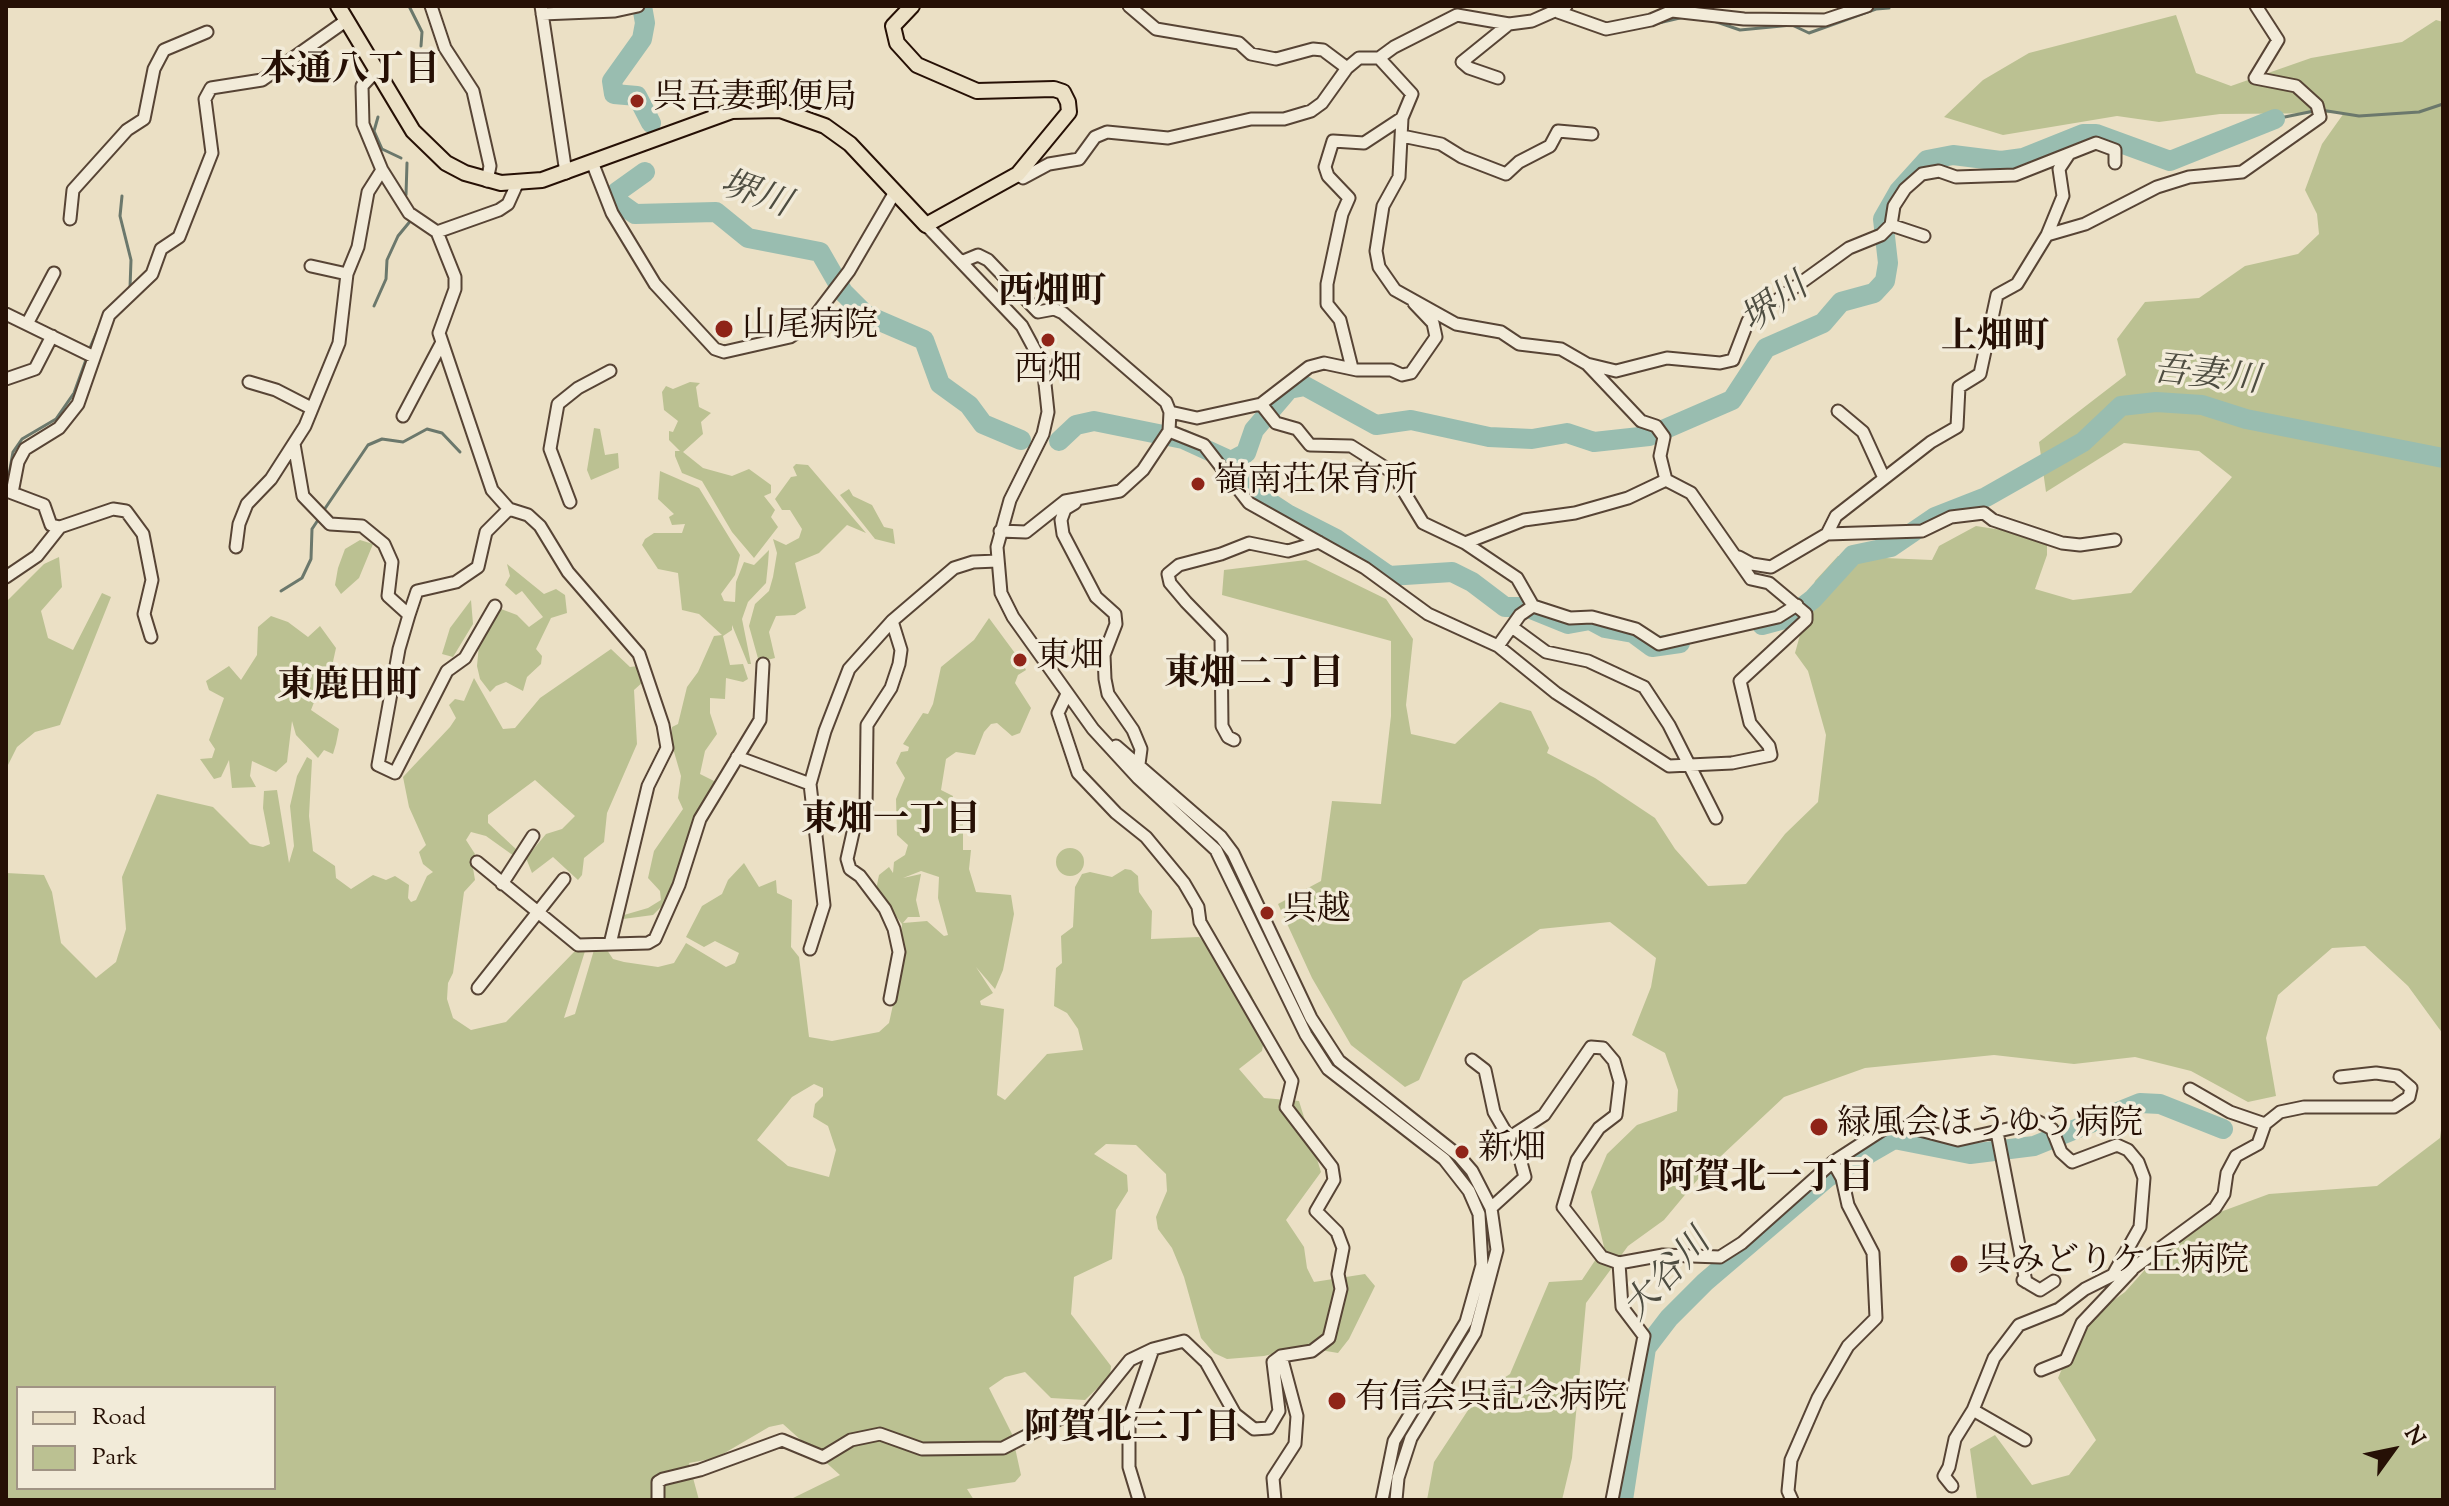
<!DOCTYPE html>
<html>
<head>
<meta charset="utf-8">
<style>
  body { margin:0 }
  #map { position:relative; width:2449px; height:1506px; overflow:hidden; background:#ebe0c5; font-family:"Sorts Mill Goudy",serif }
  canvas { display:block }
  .frame { position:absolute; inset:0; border:8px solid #261005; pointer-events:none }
  .legend { position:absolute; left:16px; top:1386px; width:260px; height:104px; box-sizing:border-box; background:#f2ebd9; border:2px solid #a09384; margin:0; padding:10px 14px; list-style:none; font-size:24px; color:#261005 }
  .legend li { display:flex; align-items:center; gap:16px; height:40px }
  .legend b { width:40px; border:2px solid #a09384 }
  .north { position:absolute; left:2353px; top:1410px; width:80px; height:80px; -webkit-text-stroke:6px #f2ebd9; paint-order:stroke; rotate:57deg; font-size:22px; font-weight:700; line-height:32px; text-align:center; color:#261005 }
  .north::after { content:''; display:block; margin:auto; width:28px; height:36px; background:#261005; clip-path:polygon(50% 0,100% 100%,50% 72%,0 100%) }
</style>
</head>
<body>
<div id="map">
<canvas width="2449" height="1506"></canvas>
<div class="frame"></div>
<ul class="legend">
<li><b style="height:10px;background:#ebe0c5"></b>Road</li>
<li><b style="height:22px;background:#bbc192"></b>Park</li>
</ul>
<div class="north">N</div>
</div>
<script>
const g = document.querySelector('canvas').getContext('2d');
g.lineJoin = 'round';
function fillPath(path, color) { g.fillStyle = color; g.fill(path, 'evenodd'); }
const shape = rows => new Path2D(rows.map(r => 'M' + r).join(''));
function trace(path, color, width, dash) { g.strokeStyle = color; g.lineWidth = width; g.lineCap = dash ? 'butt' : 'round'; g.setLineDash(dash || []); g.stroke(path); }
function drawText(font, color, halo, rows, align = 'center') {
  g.font = font + ' "Sorts Mill Goudy","Noto Serif JP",serif'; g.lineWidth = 7; g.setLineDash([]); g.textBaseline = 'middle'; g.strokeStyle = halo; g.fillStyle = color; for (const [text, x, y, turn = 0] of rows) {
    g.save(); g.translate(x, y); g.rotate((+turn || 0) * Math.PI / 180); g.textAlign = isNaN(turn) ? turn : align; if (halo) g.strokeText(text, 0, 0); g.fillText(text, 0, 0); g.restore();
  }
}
const green = shape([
  [2176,15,2196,73,2231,86,2311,58,2402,42,2436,20,2443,22,2443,1034,2408,986,2365,946,2332,948,2278,995,2266,1038,2276,1096,2248,1102,2191,1071,2135,1057,2074,1064,1994,1055,1865,1068,1784,1097,1704,1172,1664,1220,1628,1246,1586,1303,1572,1458,1562,1500,1427,1500,1434,1462,1478,1395,1510,1374,1549,1282,1582,1280,1604,1247,1591,1192,1607,1154,1637,1125,1677,1111,1678,1090,1665,1053,1632,1035,1651,987,1656,958,1610,922,1540,929,1463,981,1419,1080,1405,1087,1351,1045,1312,978,1278,904,1321,881,1332,801,1381,804,1391,716,1391,641,1222,595,1224,570,1306,560,1386,599,1413,639,1406,705,1411,734,1455,744,1500,702,1531,711,1549,748,1547,753,1595,778,1655,818,1675,849,1708,886,1746,884,1785,834,1818,802,1826,735,1808,671,1795,653,1815,581,1838,556,1932,560,1939,546,1976,526,2047,537,2047,555,2035,589,2073,600,2131,593,2232,477,2199,451,2124,443,2046,492,2039,442,2126,375,2117,339,2145,302,2199,298,2245,266,2298,254,2319,234,2317,214,2305,190,2322,144,2344,113,2220,114,2159,122,2117,116,2003,135,1944,117,1983,80,2029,53],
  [690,382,700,383,696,387,699,407,711,413,701,422,703,434,683,452,703,468,732,476,749,469,771,485,771,493,764,496,775,510,771,517,778,527,754,558,732,532,702,481,682,473,675,456,675,451,680,451,669,440,669,431,673,432,678,421,664,410,662,392,666,386,673,389],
  [594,428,600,429,605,455,618,453,619,468,591,480,587,470],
  [796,464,808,465,866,533,847,525,819,553,795,563,806,608,795,615,776,616,769,632,775,658,759,662,749,626,755,604,769,591,773,577,777,553,773,539,786,545,799,538,802,529,790,510,782,510,775,499,791,477,797,476,793,467],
  [660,471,699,488,740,555,735,575,721,594,724,601,735,602,736,582,744,562,754,565,769,550,768,564,766,583,748,602,742,619,751,664,748,664,732,625,732,630,723,636,730,665,743,664,748,679,743,682,726,678,725,699,710,698,710,713,717,734,705,751,700,774,716,782,694,821,665,903,653,915,623,919,624,915,648,908,661,900,660,891,648,878,654,851,683,809,678,798,681,776,672,745,672,727,678,724,687,687,698,672,714,636,722,635,699,614,682,610,678,573,658,569,642,545,645,539,654,533,682,533,685,524,672,525,669,517,674,514,658,499],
  [849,489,853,496,872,505,884,527,893,529,895,544,875,539,840,495],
  [360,540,373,544,359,578,341,594,335,585,338,568,345,549],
  [59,557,62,587,41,611,48,638,73,650,102,593,111,597,60,725,35,732,17,747,6,769,6,602,44,564],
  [507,564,544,594,556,589,565,595,567,613,551,618,536,649,542,656,541,664,527,677,523,691,506,682,496,686,490,692,480,679,477,666,479,645,492,620,501,609,517,615,529,627,543,617,522,591,516,595,505,585,510,576],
  [471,600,473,624,453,657,442,654,450,628],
  [271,616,288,622,308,637,320,626,336,648,327,689,320,687,311,710,339,729,336,744,333,754,324,750,318,758,296,735,292,721,287,762,276,772,252,761,250,776,256,787,232,788,229,760,221,777,214,779,200,759,212,758,215,749,209,740,224,698,209,690,206,681,229,666,241,680,257,655,258,627],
  [989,618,1023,664,1026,670,1018,675,1015,683,1031,708,1020,733,1012,736,997,723,991,724,984,732,975,755,956,752,946,759,941,790,953,796,948,818,959,816,963,824,963,850,971,850,969,869,976,892,1011,895,1014,914,1003,970,995,989,976,967,993,993,980,1001,981,1005,1004,1009,997,1095,1005,1100,1047,1054,1083,1050,1078,1029,1067,1013,1054,1006,1056,968,1062,963,1061,936,1073,927,1075,887,1082,874,1090,872,1112,877,1125,869,1131,870,1138,876,1139,892,1152,911,1151,939,1199,937,1211,948,1212,956,1250,992,1266,1027,1262,1051,1239,1069,1264,1098,1299,1101,1321,1172,1286,1220,1304,1247,1307,1268,1314,1282,1365,1274,1375,1286,1349,1339,1338,1353,1302,1347,1264,1356,1227,1359,1214,1353,1201,1338,1184,1277,1172,1248,1158,1229,1156,1217,1167,1191,1166,1174,1136,1145,1106,1144,1094,1154,1127,1175,1128,1191,1116,1210,1112,1259,1074,1277,1071,1314,1111,1366,1110,1376,1085,1400,1051,1398,1025,1372,1005,1377,989,1388,1012,1434,1021,1475,1015,1482,967,1489,974,1500,789,1500,840,1475,783,1424,769,1427,716,1458,689,1463,699,1500,6,1500,6,873,44,875,52,892,61,943,96,978,116,962,126,929,122,877,157,794,213,807,250,844,263,847,270,844,263,808,264,791,277,790,289,863,294,846,290,806,297,776,307,757,312,760,309,816,313,851,335,866,336,878,351,889,373,875,386,880,395,876,409,885,408,898,411,902,416,900,427,876,433,872,423,864,419,852,426,845,409,807,403,777,450,727,456,718,449,705,455,699,464,701,474,678,503,729,515,728,540,698,611,649,630,667,638,666,644,681,634,690,637,744,607,813,604,842,584,858,582,875,578,880,553,857,532,873,526,858,546,834,562,829,575,816,535,780,488,815,488,823,517,850,514,856,486,836,471,832,466,840,475,854,472,862,475,880,464,892,453,973,448,983,447,999,453,1018,471,1030,506,1022,574,952,586,948,564,1018,575,1014,594,950,607,950,613,959,624,962,658,967,674,963,686,943,726,967,735,963,739,953,715,941,704,947,686,937,702,906,722,894,728,880,744,863,759,887,776,880,777,893,792,900,791,947,799,957,809,1037,832,1041,879,1032,889,1023,902,964,902,924,876,890,879,875,889,867,893,873,894,862,905,855,908,845,897,835,896,799,905,778,896,763,901,752,908,751,909,747,903,744,923,713,928,714,933,704,941,667,974,640],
  [921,871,939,877,938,898,948,935,944,936,927,921,903,923,908,917,920,917,916,900,921,874,903,878],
  [814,1084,823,1088,823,1096,815,1104,813,1117,828,1126,836,1150,829,1177,788,1166,757,1140,792,1097],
  [18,1388,274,1388,274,1488,18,1488],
  '1056 862a14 14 0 1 1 28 0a14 14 0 1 1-28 0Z',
  [2443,1116,2443,1500,1977,1500,1970,1449,1995,1435,2032,1485,2069,1475,2096,1440,2058,1378,2082,1323,2125,1292,2185,1225,2269,1194,2377,1186,2440,1138]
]);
const stream = shape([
  [409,6,422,32,421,46],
  [1711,20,1740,30,1792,25,1809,33,1876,9,1889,8],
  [1633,29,1684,17],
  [2321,110,2359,116,2419,112,2443,104],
  [378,117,374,131,382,149,401,158],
  [2275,119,2314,111],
  [406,195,407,163],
  [122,196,120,216,131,260,130,288],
  [374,306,386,279,387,260,398,236,412,219],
  [89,350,102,320],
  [7,486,13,452,22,439,56,419,74,393,87,357],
  [324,510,368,445,382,439,403,442,427,429,442,433,460,452],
  [281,591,302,578,311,559,312,529,320,517]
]);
const river = shape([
  [642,6,645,23,642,39,612,81,614,94,637,96,651,123],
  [645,172,617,192,614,199,635,214,716,212,748,238,820,252,843,292,866,315,924,340,940,384,969,405,983,424,1021,440],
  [1059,441,1076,425,1094,421,1183,439,1231,461,1246,453,1254,430,1289,389,1305,386,1376,425,1411,420,1489,437,1532,439,1567,433,1594,442,1649,436,1732,400,1766,348,1823,323,1841,302,1874,293,1885,281,1888,263,1883,219,1899,191,1927,160,1953,155,2001,161,2023,158,2083,134,2096,134,2170,161,2275,119],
  [1231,461,1245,486,1289,515,1336,539,1389,576,1452,572,1472,582,1505,607,1526,607,1568,624,1590,620,1605,628,1633,633,1652,647,1680,643],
  [1762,625,1788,618,1813,599,1853,555,1891,547,1935,517,1986,497,2083,442,2121,406,2156,402,2202,405,2246,419,2443,458],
  [1623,1500,1646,1348,1669,1318,1705,1282,1828,1177,1894,1139,1970,1154,2034,1146,2140,1103,2160,1104,2223,1129]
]);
const minor = shape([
  [431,6,445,48,473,91,490,166,487,181],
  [541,6,566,173],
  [1129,6,1156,29,1239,43,1251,54,1276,59,1313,49,1323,50,1347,68],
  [1558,12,1606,29,1651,20,1672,11,1744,19,1825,20,1867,6],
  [542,14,615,11,638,6],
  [1379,58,1394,47,1457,15,1509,24,1532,21,1566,6],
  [377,70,362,86,363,124,382,170,409,213,437,232,499,210,508,204,517,184],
  [1498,78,1469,68,1462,62,1509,24],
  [1402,136,1441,144,1462,157,1506,174,1519,162,1550,146,1558,131,1592,134],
  [592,162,612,213,655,284,715,349,724,352,790,337,808,325,849,271,895,192],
  [1018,174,1023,178,1049,164,1079,159,1095,137,1107,132,1168,138,1251,119,1284,119,1311,111,1322,103,1347,68,1359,58,1379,58,1412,94,1402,118,1399,177,1383,206,1376,251,1379,267,1395,290,1456,324,1501,332,1519,344,1561,349,1587,364,1616,371,1667,358,1720,363,1733,360,1748,321,1849,248,1881,235,1891,225,1894,206,1905,189,1922,174,1939,171,1956,177,2015,175,2096,143,2115,150,2115,163],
  [70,219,73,190,127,130,144,119,154,69,164,50,207,32],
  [926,225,1022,326,1043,365,1048,412,1043,434,1010,500,997,547,1001,593,1013,617,1093,729,1138,778,1216,850,1306,1035,1328,1069,1444,1159,1469,1191,1479,1214,1482,1265,1466,1322,1394,1441,1382,1500],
  [1891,225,1924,236],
  [437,232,455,277,455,289,439,333,492,490,509,509,528,515,540,526,568,572,639,654,663,725,667,748,648,786,610,944],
  [2047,235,2063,196,2059,169,2069,154],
  [961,262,978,255,988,260,1038,312,1054,309,1063,313,1166,402,1170,412,1169,431,1143,470,1120,491,1065,501,1026,532,1000,531],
  [311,266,347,274],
  [6,314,94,357],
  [27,324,54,273],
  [1352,368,1340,320,1327,304,1327,284,1342,214,1349,198,1328,176,1325,167,1333,141,1364,143,1402,118],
  [6,379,35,369,52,336],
  [249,382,276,390,311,408],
  [1261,404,1276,423,1297,429,1310,445,1351,446,1392,472,1423,523,1465,543,1517,578,1533,606,1570,618,1592,617,1636,629,1659,644,1778,617,1797,605],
  [1838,411,1863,432,1884,478],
  [1170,412,1197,418,1261,404,1309,367,1324,363,1357,370,1391,370,1402,375,1411,373,1436,337,1433,323,1414,303],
  [403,416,441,344],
  [1169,431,1204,445,1249,503,1365,568,1428,614,1498,646,1556,693,1669,766,1732,763,1771,755,1769,746,1750,723,1740,681,1806,620,1806,614,1769,583,1751,579,1691,493,1666,480,1660,456,1664,437,1656,426,1641,421,1588,365],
  [294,444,303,496,330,524,362,526,384,544,392,562,388,596,409,615,417,591,456,582,478,567,486,532,509,509],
  [7,491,44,505,51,525,60,527,113,509,126,511,143,534,152,580,144,614,151,637],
  [12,493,18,462,25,449,59,428,78,404,109,315,152,274,161,249,179,237,212,153,205,99,211,88,262,80,347,20],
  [570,502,550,449,558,404,578,388,610,371],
  [1075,503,1065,509,1061,520,1063,534,1096,597,1115,614,1116,624,1104,655,1105,679,1108,694,1133,730,1141,749,1139,764],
  [1827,534,1836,516,1931,442,1957,427,1959,387,1980,374,1997,295,2017,284,2047,235,2085,224,2157,187,2189,177,2242,172,2320,117,2317,105,2296,86,2255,78,2278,40,2256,6],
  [1465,543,1524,520,1575,513,1628,498,1666,480],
  [236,547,239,524,247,504,271,479,305,426,339,343,347,274,358,247,368,192,382,170],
  [1739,557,1752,564,1771,567,1827,534,1922,531,1951,517,1984,513,1993,520,2062,543,2080,545,2115,540],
  [6,577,37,556,60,527],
  [409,615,399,649,378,765,395,773,447,671,465,658,495,606],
  [1512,627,1546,652,1588,661,1644,687,1669,725,1716,818],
  [1498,646,1520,615,1533,606],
  [1234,740,1228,737,1222,726,1221,638,1186,602,1170,583,1168,574,1179,565,1221,554,1249,543,1288,551,1319,542],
  [1116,746,1221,837,1233,853,1311,1018,1339,1061,1459,1156,1472,1171,1491,1208,1497,1250,1475,1333,1411,1438,1398,1478,1396,1500],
  [737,757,810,784],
  [477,862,578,945,648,943,655,939,679,885,700,819,760,720,763,664],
  [502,884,533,836],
  [810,949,824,905,810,784,825,731,849,669,892,621],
  [478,988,564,879],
  [890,999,899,952,894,929,885,909,860,876,850,869,847,859,854,828,866,809,867,725,891,688,899,664,901,650,892,621,954,568,973,562,997,561],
  [1472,1060,1485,1070,1494,1112,1519,1155,1525,1177,1491,1208],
  [2190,1089,2230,1112,2265,1124],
  [1997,1132,2026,1282],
  [1510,1137,1544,1115,1591,1047,1603,1048,1614,1061,1620,1082,1616,1115,1599,1128,1577,1160,1563,1207,1602,1257,1619,1263,1663,1255,1720,1257,1742,1243,1833,1162,1887,1127,1912,1128,1958,1140,2039,1122,2052,1129,2061,1152,2072,1162,2117,1145,2128,1150,2138,1162,2144,1178,2140,1227,2113,1275,2132,1269,2215,1208,2224,1194,2227,1173,2236,1156,2258,1144,2265,1124,2280,1112,2304,1107,2394,1107,2409,1097,2411,1088,2397,1076,2376,1073,2340,1077],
  [2023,1280,2040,1290,2054,1281],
  [2041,1370,2066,1360,2082,1323,2132,1270],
  [2025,1440,1973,1410,1994,1358,2019,1325,2059,1309,2085,1289,2113,1275],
  [1952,1486,1944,1476,1949,1467,1955,1439,1973,1410],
  [658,1500,658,1482,663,1479,700,1470,782,1440,823,1457,851,1440,880,1434,922,1449,1003,1448,1063,1417,1088,1412,1130,1360,1153,1349,1184,1341,1206,1362,1235,1414,1254,1429,1269,1428,1279,1411,1273,1362,1281,1356,1312,1351,1329,1338,1341,1289,1338,1274,1343,1248,1337,1232,1316,1211,1334,1180,1332,1167,1286,1107,1292,1081,1200,922,1198,907,1184,883,1146,837,1116,813,1078,773,1058,713,1067,694],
  [1139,1500,1129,1467,1129,1419,1153,1349],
  [1275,1500,1273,1478,1295,1444,1297,1416,1281,1356],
  [1612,1500,1644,1336,1622,1307,1619,1263],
  [1792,1500,1788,1491,1791,1460,1818,1398,1848,1346,1876,1318,1873,1253,1848,1205,1842,1178,1833,1162]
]);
const major = shape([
  [338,6,413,131,446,163,465,173,501,183,542,180,732,111,780,110,825,126,850,144,926,225,1018,174,1069,112,1068,102,1063,92,1054,89,977,91,917,65,897,43,893,26,912,6]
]);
const markers = [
  [637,101,8,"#8f2418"],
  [724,329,10,"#8f2418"],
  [1048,340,8,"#8f2418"],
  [1198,484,8,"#8f2418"],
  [1020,660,8,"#8f2418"],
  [1267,913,8,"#8f2418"],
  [1819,1127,10,"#8f2418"],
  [1462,1152,8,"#8f2418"],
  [1959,1264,10,"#8f2418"],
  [1337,1401,10,"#8f2418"]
];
const poiNames = [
  ["呉吾妻郵便局",653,101],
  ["山尾病院",742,329],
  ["西畑",1048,373,"center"],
  ["嶺南荘保育所",1214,484],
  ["東畑",1036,660],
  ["呉越",1283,913],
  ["緑風会ほうゆう病院",1837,1127],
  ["新畑",1478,1152],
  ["呉みどりケ丘病院",1977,1264],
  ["有信会呉記念病院",1355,1401]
];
const neighbourhoodNames = [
  ["本通八丁目",350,74],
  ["西畑町",1052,296],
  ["上畑町",1995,341],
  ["東畑二丁目",1254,678],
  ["東鹿田町",349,690],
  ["東畑一丁目",891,824],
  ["阿賀北一丁目",1766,1182],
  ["阿賀北三丁目",1132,1432]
];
const waterNames = [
  ["堺川",754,198,19],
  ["堺川",1777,307,-36],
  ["吾妻川",2206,379,6],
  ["大谷川",1670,1278,-47]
];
fillPath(green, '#bbc192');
trace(stream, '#6b786c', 3);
trace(river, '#99bdb0', 20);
trace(minor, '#574435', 15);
trace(major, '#261005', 18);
trace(minor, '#f2ebd9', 11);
trace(major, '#ebe0c5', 14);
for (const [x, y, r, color] of markers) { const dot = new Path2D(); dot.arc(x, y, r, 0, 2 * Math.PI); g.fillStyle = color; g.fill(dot); trace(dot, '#f2ebd9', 3); }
drawText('34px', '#261005', '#f2ebd9', poiNames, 'left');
drawText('bold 36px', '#261005', '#f2ebd9', neighbourhoodNames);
drawText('italic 36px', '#4e4d41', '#f2ebd9', waterNames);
</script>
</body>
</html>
